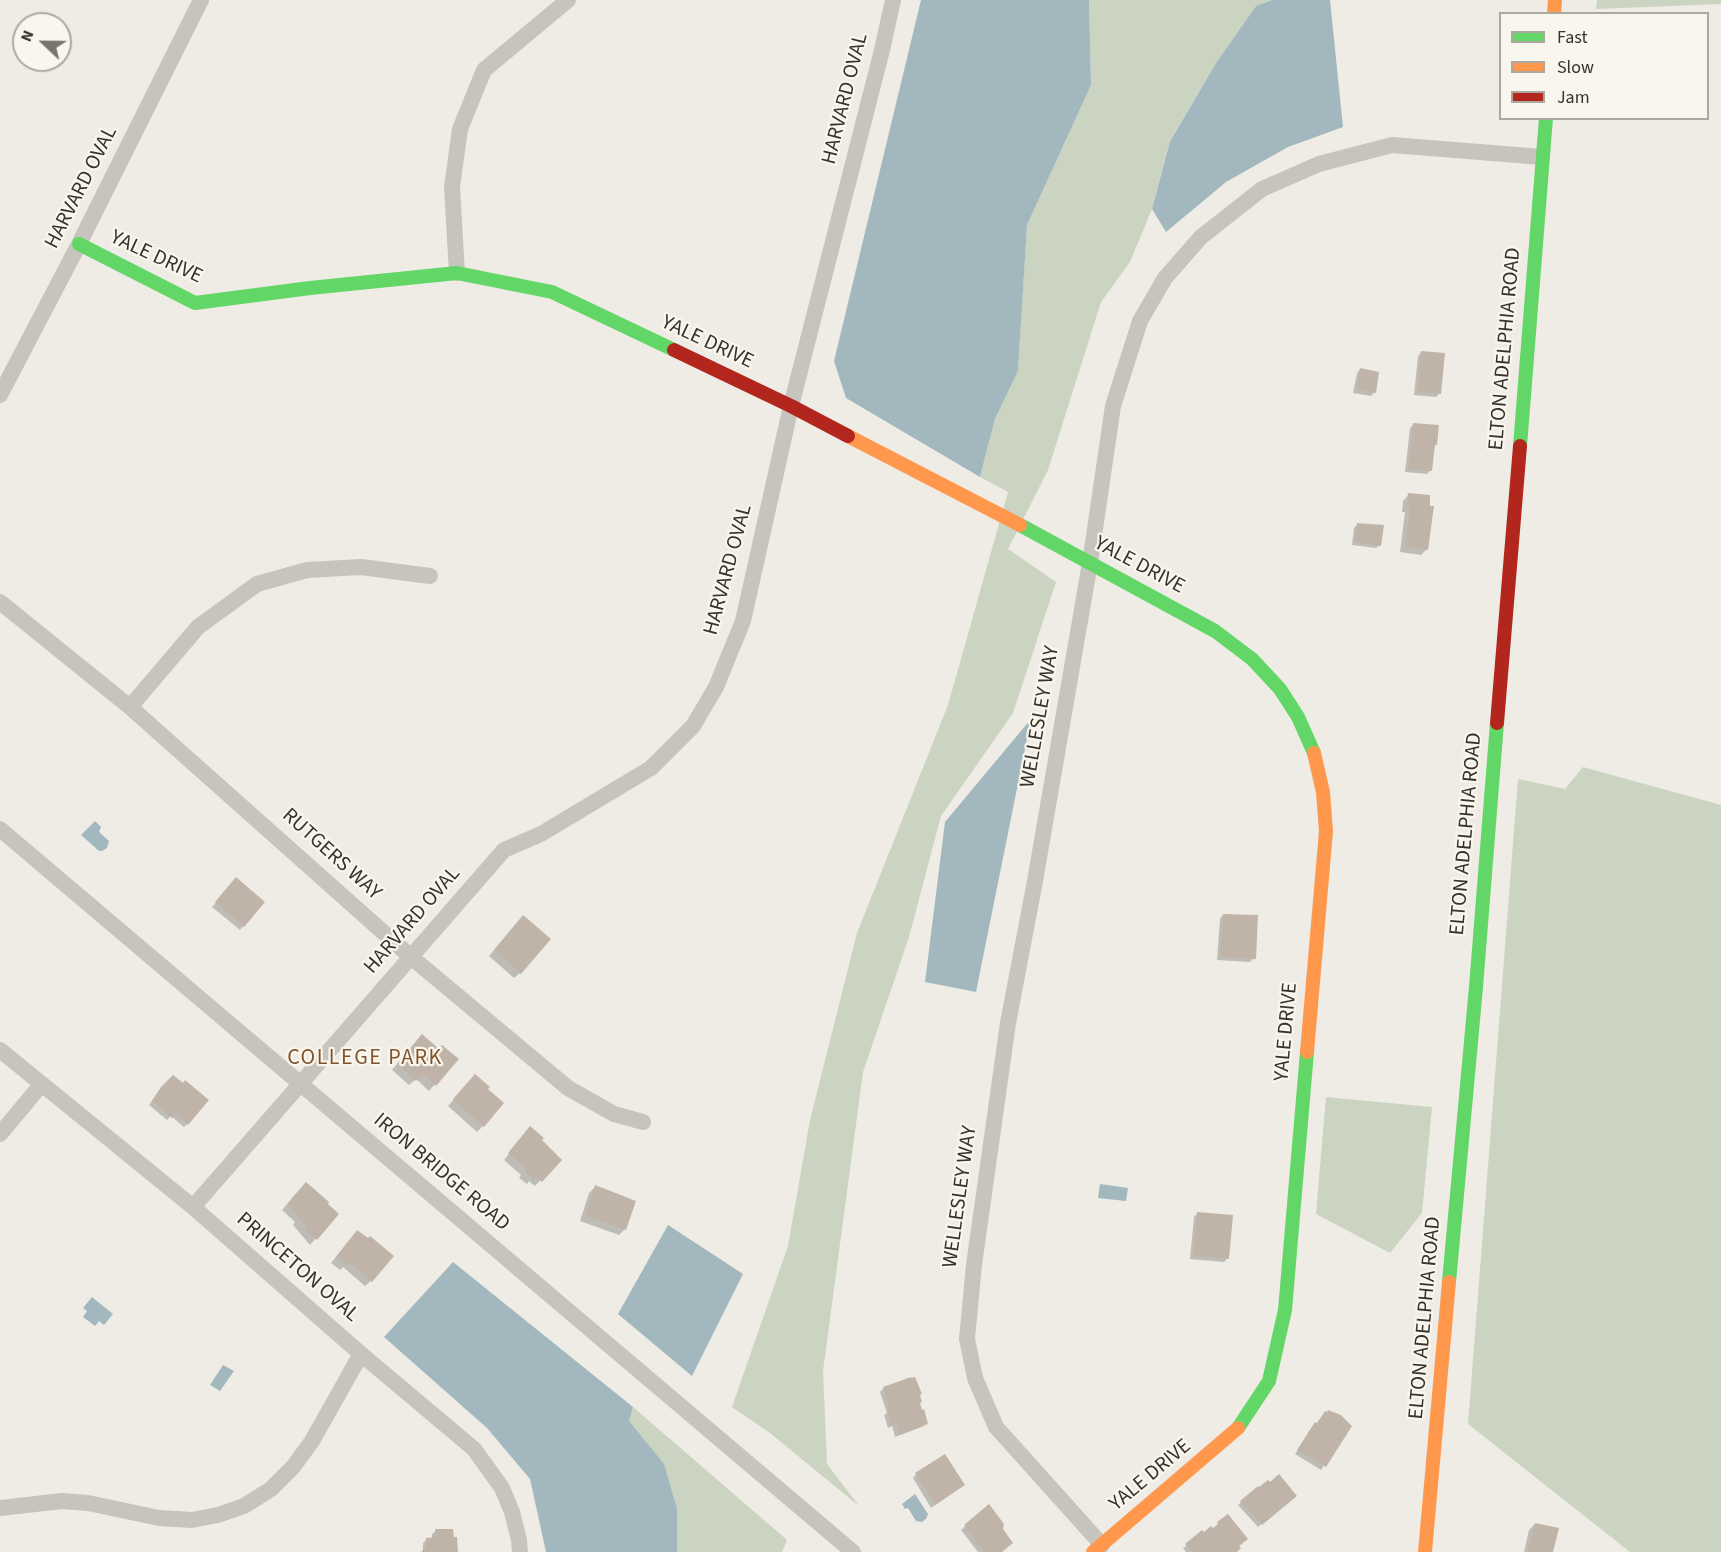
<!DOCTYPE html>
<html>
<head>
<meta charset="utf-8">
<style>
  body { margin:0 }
  #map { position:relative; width:1721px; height:1552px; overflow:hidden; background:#eeece5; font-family:"Source Sans 3",sans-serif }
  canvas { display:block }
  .legend { position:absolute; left:1499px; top:12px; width:210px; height:108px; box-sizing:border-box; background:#f9f6ed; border:2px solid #aca89f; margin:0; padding:8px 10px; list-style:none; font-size:18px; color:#38322b }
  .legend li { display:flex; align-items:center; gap:12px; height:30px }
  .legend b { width:30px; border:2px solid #aca89f }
  .north { position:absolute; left:12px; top:12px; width:60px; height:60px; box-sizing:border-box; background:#f9f6ed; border:2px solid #aca89f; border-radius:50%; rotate:292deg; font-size:16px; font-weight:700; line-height:24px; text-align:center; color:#38322b }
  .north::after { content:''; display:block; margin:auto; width:21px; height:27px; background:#78736c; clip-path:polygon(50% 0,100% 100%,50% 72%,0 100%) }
</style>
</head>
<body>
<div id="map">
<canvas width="1721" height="1552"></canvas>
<ul class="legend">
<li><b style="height:8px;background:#63d668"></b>Fast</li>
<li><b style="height:8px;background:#ff974d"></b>Slow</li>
<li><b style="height:8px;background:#b3261e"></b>Jam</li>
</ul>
<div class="north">N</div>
</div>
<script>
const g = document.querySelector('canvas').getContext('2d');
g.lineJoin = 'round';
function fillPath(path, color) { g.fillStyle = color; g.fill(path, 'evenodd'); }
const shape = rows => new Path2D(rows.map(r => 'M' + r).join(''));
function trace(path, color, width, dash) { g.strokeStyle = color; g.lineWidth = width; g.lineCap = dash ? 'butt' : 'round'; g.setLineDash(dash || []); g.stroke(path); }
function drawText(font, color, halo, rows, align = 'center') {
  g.font = font + ' "Source Sans 3",sans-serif'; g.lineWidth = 4.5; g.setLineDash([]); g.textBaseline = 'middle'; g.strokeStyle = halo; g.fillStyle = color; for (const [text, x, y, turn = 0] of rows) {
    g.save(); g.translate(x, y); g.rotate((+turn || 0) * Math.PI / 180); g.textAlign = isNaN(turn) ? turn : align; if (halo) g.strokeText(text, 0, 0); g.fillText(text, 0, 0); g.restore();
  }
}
const green = shape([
  [1089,0,1272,0,1256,6,1216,63,1170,140,1152,209,1130,262,1101,302,1048,470,1008,549,1056,582,1013,713,941,816,909,937,863,1072,823,1371,827,1464,859,1506,770,1433,732,1407,788,1246,810,1120,857,933,948,705,1008,492,980,477,995,419,1018,371,1027,225,1091,85],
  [1597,0,1721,0,1721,4,1596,9],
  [1583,767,1721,805,1721,1552,1630,1552,1468,1424,1518,779,1565,789],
  [1326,1097,1432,1107,1422,1213,1390,1253,1316,1214],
  [633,1407,787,1540,782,1552,677,1552,677,1509,629,1421]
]);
const water = shape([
  [921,0,1089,0,1091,85,1027,225,1018,371,995,419,980,477,846,398,834,361],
  [1272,0,1330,0,1343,127,1288,147,1226,182,1166,232,1152,209,1170,141,1216,63,1256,6],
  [1031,719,976,992,925,982,945,822],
  [95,821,101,827,99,832,109,841,107,848,102,851,99,851,81,835],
  [1100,1184,1128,1188,1126,1201,1098,1198],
  [668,1225,743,1274,692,1376,618,1314],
  [453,1262,633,1407,629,1421,664,1464,677,1509,677,1552,546,1552,530,1479,487,1428,384,1337],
  [92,1297,113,1314,104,1325,99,1321,95,1326,83,1317,87,1311,83,1308],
  [223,1365,234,1371,220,1391,210,1385],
  [915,1494,928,1514,926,1519,922,1522,916,1521,908,1508,905,1509,902,1504]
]);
const shadow = shape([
  [1421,352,1440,393,1436,397,1414,395,1418,356],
  [1360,369,1374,393,1371,396,1353,393,1357,373],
  [1414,424,1433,447,1431,470,1427,474,1405,472,1410,428],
  [1408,495,1427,549,1421,555,1400,552,1405,512,1402,512,1403,501],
  [1358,524,1380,545,1376,548,1352,545,1354,528],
  [233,883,263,903,240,930,212,907],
  [1223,915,1254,958,1250,962,1217,960,1220,919],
  [517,923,520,973,514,978,489,956],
  [416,1042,457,1059,429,1091,416,1079,409,1085,392,1070],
  [173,1077,187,1124,184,1127,171,1116,167,1120,149,1105,158,1092],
  [469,1082,486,1090,483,1126,477,1132,448,1106],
  [524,1134,540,1140,560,1160,535,1186,529,1181,527,1184,519,1178,521,1175,504,1160],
  [595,1187,625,1229,619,1235,580,1221,589,1193],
  [300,1189,326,1204,337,1214,310,1245,293,1225,295,1222,282,1210],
  [1197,1214,1227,1259,1224,1262,1190,1259,1194,1217],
  [351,1238,371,1281,365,1286,343,1267,340,1270,331,1263],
  [884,1388,918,1403,926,1424,922,1427,895,1437,892,1426,888,1428,884,1415,887,1413,880,1392],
  [1350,1426,1321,1470,1295,1454,1312,1428],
  [916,1474,960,1488,931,1508,913,1478],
  [1291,1499,1258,1527,1238,1505,1241,1502],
  [988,1506,1001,1552,978,1552,961,1530],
  [1218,1524,1238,1546,1236,1552,1186,1552,1183,1548,1204,1534,1213,1530],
  [1535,1524,1552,1552,1524,1552,1529,1530],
  [436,1531,457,1552,421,1552,423,1550,423,1543,427,1539,432,1539,432,1534]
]);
const building = shape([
  [1421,351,1445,353,1441,394,1417,392],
  [1360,368,1379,372,1376,393,1356,389],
  [1413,423,1439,425,1437,445,1435,445,1432,471,1408,469],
  [1408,493,1430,495,1430,506,1434,506,1428,550,1405,546,1410,507,1407,506],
  [1357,523,1384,525,1381,546,1354,542],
  [236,877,265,902,244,927,215,902],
  [1223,914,1258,915,1256,959,1220,957],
  [523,915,551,939,521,974,494,950],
  [422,1034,439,1049,442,1045,459,1059,436,1086,422,1074,416,1081,397,1064],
  [475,1074,490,1087,488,1089,504,1103,484,1127,453,1099],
  [173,1075,183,1083,185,1080,209,1100,188,1125,176,1113,172,1118,152,1101,161,1087],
  [530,1126,544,1138,542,1140,562,1160,542,1182,536,1176,533,1179,524,1171,526,1168,508,1153],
  [306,1182,329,1202,328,1204,339,1214,317,1240,305,1229,307,1227,298,1218,299,1216,287,1204],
  [595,1185,636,1201,626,1230,585,1215],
  [1197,1212,1233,1215,1229,1259,1193,1256],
  [357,1230,368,1238,370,1236,394,1256,372,1282,349,1262,347,1266,336,1257],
  [911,1377,911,1378,915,1377,922,1394,920,1395,922,1402,920,1403,922,1410,924,1409,928,1424,899,1435,896,1423,892,1425,887,1410,890,1409,883,1387],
  [1328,1410,1341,1415,1352,1426,1326,1467,1297,1450,1315,1422,1317,1423,1325,1411,1327,1412],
  [945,1454,965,1485,935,1505,915,1473],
  [1279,1474,1297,1496,1262,1525,1240,1501,1258,1486,1259,1487,1268,1480,1270,1482],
  [989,1504,1004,1524,1003,1529,1013,1543,1002,1552,984,1552,964,1525],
  [1228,1514,1248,1539,1239,1546,1241,1548,1237,1552,1192,1552,1185,1544,1202,1530,1204,1532,1211,1526,1213,1528,1218,1524,1217,1522],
  [1535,1523,1559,1528,1553,1552,1527,1552],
  [435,1529,453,1529,454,1537,457,1537,458,1552,423,1552,423,1548,426,1548,426,1538,436,1537]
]);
const street = shape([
  [457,273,452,187,460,129,484,70,568,0],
  [0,395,79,244,201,0],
  [0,602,130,707,411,957,568,1088,614,1114,643,1122],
  [130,707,198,627,257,584,307,570,361,567,430,576],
  [0,829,853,1552],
  [0,1050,193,1207,361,1354,474,1449,502,1488,512,1512,519,1540,520,1552],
  [0,1134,41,1085],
  [193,1207,504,850,541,834,651,768,693,726,716,687,743,621,791,406,882,50,893,0],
  [0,1508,62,1501,88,1503,159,1518,192,1520,218,1515,244,1506,271,1489,293,1467,312,1441,361,1354],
  [1102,1545,996,1427,975,1378,967,1339,974,1265,1008,1023,1035,881,1090,563,1113,406,1140,321,1165,278,1201,237,1262,189,1319,164,1392,145,1542,157]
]);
const fast = shape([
  [79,244,195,303,310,288,457,273,552,292,674,350],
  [1520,446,1546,118],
  [1020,525,1215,631,1252,659,1280,689,1298,717,1314,753],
  [1449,1282,1476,987,1497,723],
  [1238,1428,1269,1381,1285,1310,1307,1052]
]);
const slow = shape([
  [1554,14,1555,0],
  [848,436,1020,525],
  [1307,1052,1326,831,1323,792,1314,753],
  [1093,1552,1238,1428],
  [1425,1552,1449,1282]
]);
const jam = shape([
  [674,350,791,406,848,436],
  [1497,723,1520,446]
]);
const streetNames = [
  ["HARVARD OVAL",846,99,-76],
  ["HARVARD OVAL",82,188,-63],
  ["YALE DRIVE",156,258,25],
  ["YALE DRIVE",707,343,25],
  ["ELTON ADELPHIA ROAD",1506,349,-85],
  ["YALE DRIVE",1139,566,28],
  ["HARVARD OVAL",729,570,-75],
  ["WELLESLEY WAY",1041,717,-80],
  ["ELTON ADELPHIA ROAD",1467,834,-85],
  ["RUTGERS WAY",331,855,42],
  ["HARVARD OVAL",413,921,-49],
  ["YALE DRIVE",1287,1032,-85],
  ["IRON BRIDGE ROAD",441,1173,40],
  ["WELLESLEY WAY",961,1197,-82],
  ["PRINCETON OVAL",297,1268,41],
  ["ELTON ADELPHIA ROAD",1426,1318,-85],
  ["YALE DRIVE",1151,1476,-40]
];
const neighbourhoodNames = [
  ["COLLEGE PARK",365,1059]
];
fillPath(green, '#cbd4c0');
fillPath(water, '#a2b8be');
fillPath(shadow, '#0003');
fillPath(building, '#c0b4a8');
trace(street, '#c7c4bd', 16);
trace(fast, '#63d668', 14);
trace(slow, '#ff974d', 14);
trace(jam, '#b3261e', 14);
drawText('21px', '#38322b', '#f9f6ed', streetNames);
g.letterSpacing = '1.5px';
drawText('22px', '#81532b', '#f9f6ed', neighbourhoodNames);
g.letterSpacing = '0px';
</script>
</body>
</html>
